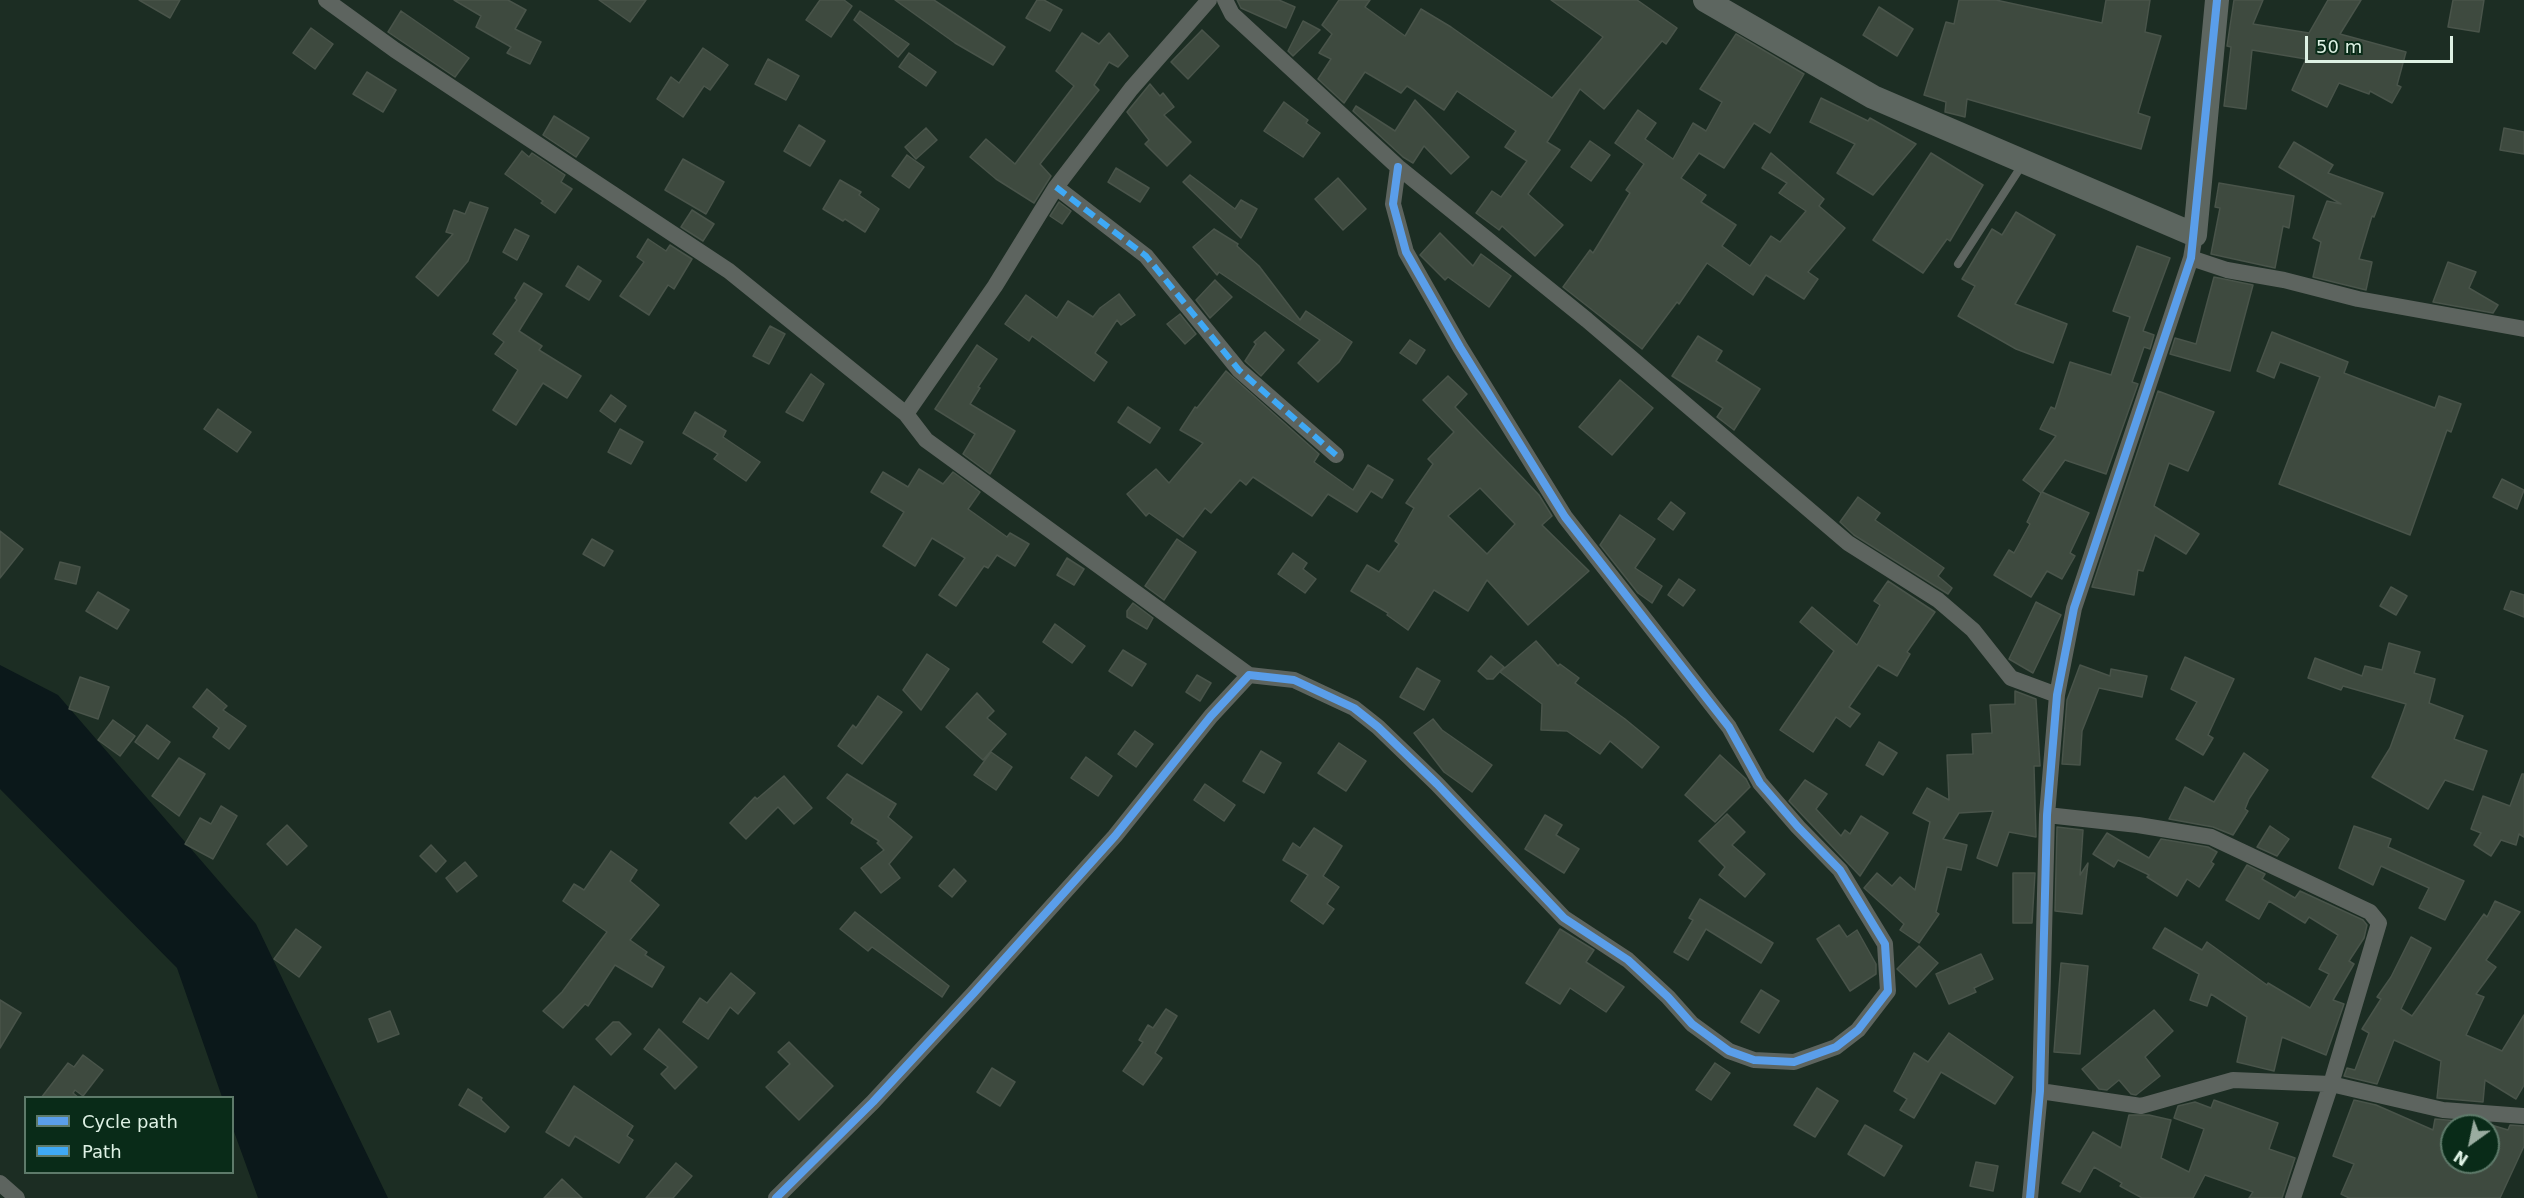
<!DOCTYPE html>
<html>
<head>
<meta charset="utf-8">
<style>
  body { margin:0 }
  #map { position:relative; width:2524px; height:1198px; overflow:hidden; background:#1c2d23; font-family:"DejaVu Sans",sans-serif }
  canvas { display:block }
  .legend { position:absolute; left:24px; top:1096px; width:210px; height:78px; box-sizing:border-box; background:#092b18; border:2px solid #5e7a6a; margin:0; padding:8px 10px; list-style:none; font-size:18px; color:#def1e4 }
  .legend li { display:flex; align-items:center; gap:12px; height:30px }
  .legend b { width:30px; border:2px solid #5e7a6a }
  .north { position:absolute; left:2440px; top:1114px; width:60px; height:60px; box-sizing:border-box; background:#092b18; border:2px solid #5e7a6a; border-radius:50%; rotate:213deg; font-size:16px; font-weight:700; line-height:24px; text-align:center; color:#def1e4 }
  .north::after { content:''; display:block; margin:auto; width:21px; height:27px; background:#9aaca0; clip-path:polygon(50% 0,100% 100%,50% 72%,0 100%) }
  .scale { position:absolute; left:2305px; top:36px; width:148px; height:27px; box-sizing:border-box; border:3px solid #def1e4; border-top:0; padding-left:8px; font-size:18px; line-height:21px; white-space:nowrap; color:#def1e4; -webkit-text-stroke:4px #092b18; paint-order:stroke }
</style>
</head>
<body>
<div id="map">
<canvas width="2524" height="1198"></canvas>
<ul class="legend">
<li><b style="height:8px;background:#5a9eea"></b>Cycle path</li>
<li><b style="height:8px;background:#3fa9f5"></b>Path</li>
</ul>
<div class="north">N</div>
<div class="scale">50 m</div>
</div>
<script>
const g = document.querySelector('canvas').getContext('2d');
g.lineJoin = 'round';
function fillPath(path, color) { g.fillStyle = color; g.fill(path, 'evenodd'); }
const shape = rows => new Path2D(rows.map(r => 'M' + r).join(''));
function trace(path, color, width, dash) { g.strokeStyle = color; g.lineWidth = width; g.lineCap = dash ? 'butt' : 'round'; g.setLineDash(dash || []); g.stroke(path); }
const water = shape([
  [0,665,58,695,256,924,388,1198,258,1198,233,1129,232,1098,222,1097,177,968,0,789]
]);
const building = shape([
  [139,0,180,0,170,18,139,0],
  [454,0,508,0,526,10,515,29,541,42,530,64,507,53,511,47,476,27,481,16,454,0],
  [599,0,646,0,630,22,599,0],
  [820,0,844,0,852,6,831,37,806,20,820,0],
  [895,0,934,0,1005,47,993,65,955,43,895,0],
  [1037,0,1044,0,1062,10,1050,31,1026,18,1037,0],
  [1237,0,1279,0,1295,7,1286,28,1241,8,1237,0],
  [1339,0,1370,0,1365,7,1405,36,1421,9,1451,27,1552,98,1603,37,1551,0,1637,0,1677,28,1666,44,1662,41,1604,109,1580,89,1554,131,1547,142,1560,150,1528,194,1563,225,1535,256,1502,226,1499,230,1476,213,1492,191,1501,197,1527,161,1505,147,1516,131,1457,91,1444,110,1407,86,1401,93,1365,72,1344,103,1318,79,1331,59,1319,53,1332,34,1322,25,1339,0],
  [1959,0,1996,0,2102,23,2106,0,2150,0,2145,32,2161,36,2138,113,2150,117,2141,149,1967,99,1965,117,1945,112,1946,102,1924,95,1946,22,1954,24,1959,0],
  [2234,0,2263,0,2253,24,2309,33,2328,0,2361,0,2340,34,2406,52,2397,85,2401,87,2392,103,2370,91,2369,94,2339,83,2327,107,2292,90,2306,59,2252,50,2246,109,2224,106,2231,47,2227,46,2234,0],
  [2453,0,2484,0,2479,32,2448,27,2453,0],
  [1879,7,1913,29,1897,56,1863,35,1879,7],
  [401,11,469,58,455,77,388,32,401,11],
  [860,11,909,44,898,57,854,20,860,11],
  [1303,21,1320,30,1293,56,1288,51,1303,21],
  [311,28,333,44,315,69,293,53,311,28],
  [1202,30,1219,46,1188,79,1171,62,1202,30],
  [1082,33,1099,44,1109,33,1128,56,1118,67,1109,62,1094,85,1099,90,1040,164,1051,176,1034,203,996,179,970,157,986,139,1015,164,1074,86,1056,71,1082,33],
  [1736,34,1804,74,1770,133,1754,123,1724,168,1699,153,1681,178,1706,195,1701,202,1736,225,1722,246,1750,266,1771,236,1780,242,1806,211,1779,193,1787,183,1762,168,1771,153,1824,199,1819,206,1845,228,1808,272,1818,279,1804,299,1766,275,1753,295,1707,263,1679,304,1677,302,1642,349,1563,287,1590,250,1593,253,1630,193,1626,190,1644,164,1615,143,1638,110,1656,123,1645,139,1673,159,1693,123,1706,131,1722,102,1700,89,1736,34],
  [703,48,728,65,710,90,704,86,683,117,657,99,671,77,679,83,703,48],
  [909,53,936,72,926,86,899,67,909,53],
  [768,59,799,76,786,100,755,84,768,59],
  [367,72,396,90,383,112,353,94,367,72],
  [1150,84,1160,96,1163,93,1174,107,1164,115,1191,142,1167,166,1145,144,1149,140,1127,112,1150,84],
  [1821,98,1868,121,1870,118,1916,144,1873,195,1837,173,1855,144,1810,122,1821,98],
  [1415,100,1469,157,1451,174,1424,146,1413,163,1403,157,1353,111,1356,106,1395,131,1415,100],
  [1284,102,1308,120,1306,123,1320,133,1303,157,1264,131,1284,102],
  [554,116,589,138,576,157,543,135,554,116],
  [799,125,825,141,810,166,784,151,799,125],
  [926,128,937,140,916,159,905,147,926,128],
  [2504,128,2524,132,2524,154,2500,150,2504,128],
  [1590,141,1610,155,1591,181,1571,167,1590,141],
  [2294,142,2333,165,2328,173,2383,193,2374,217,2372,216,2359,259,2372,262,2366,290,2313,277,2321,242,2313,238,2327,201,2341,204,2279,167,2294,142],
  [522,151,529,157,532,153,565,175,561,182,572,189,555,213,541,203,543,201,505,174,522,151],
  [1931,153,1983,185,1950,241,1947,239,1923,273,1873,240,1931,153],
  [907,155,924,167,909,188,892,176,907,155],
  [683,159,724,182,706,214,665,190,683,159],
  [1116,168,1149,188,1140,202,1108,182,1116,168],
  [1190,175,1235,209,1241,200,1257,209,1241,238,1183,182,1190,175],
  [1338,178,1366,209,1343,230,1315,199,1338,178],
  [840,180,861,192,859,195,879,209,865,232,845,219,843,221,823,209,840,180],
  [2219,183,2294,196,2289,228,2283,226,2275,268,2211,254,2220,208,2215,207,2219,183],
  [470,202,488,208,468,261,438,296,416,277,453,234,446,232,454,210,465,214,470,202],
  [1059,202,1071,211,1062,224,1050,216,1059,202],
  [692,210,714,224,703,241,681,227,692,210],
  [2016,212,2055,235,2015,304,2067,324,2053,363,2016,349,1958,316,1975,286,1962,279,1992,229,2002,235,2016,212],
  [515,229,529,236,517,260,503,252,515,229],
  [1214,229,1238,244,1237,246,1259,266,1300,320,1306,311,1352,342,1339,362,1318,382,1298,363,1320,340,1219,272,1217,275,1193,247,1214,229],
  [1440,233,1473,266,1481,254,1511,276,1489,307,1448,277,1445,280,1420,255,1440,233],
  [648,239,666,251,670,245,692,259,674,289,668,285,649,315,620,296,644,262,637,257,648,239],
  [2137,246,2170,258,2143,331,2154,335,2150,349,2144,347,2132,382,2138,384,2106,474,2065,460,2042,492,2089,513,2070,553,2075,556,2062,579,2047,571,2031,597,1994,575,2009,550,2014,553,2030,524,2027,522,2041,493,2023,480,2056,436,2040,429,2051,407,2055,409,2070,362,2111,375,2130,317,2113,311,2137,246],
  [2448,262,2476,272,2469,288,2498,305,2493,313,2433,302,2448,262],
  [578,266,601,281,589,300,566,286,578,266],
  [2214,277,2253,285,2230,371,2170,354,2175,338,2196,344,2214,277],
  [1215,280,1232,297,1210,318,1196,300,1215,280],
  [524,283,542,294,519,331,542,346,539,350,581,376,567,398,543,383,516,425,493,410,518,370,495,354,504,342,493,334,517,300,515,298,524,283],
  [1119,294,1135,315,1121,325,1117,320,1095,353,1107,362,1094,381,1032,336,1029,341,1005,324,1026,295,1057,318,1068,301,1093,317,1100,308,1119,294],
  [1180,314,1196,334,1185,344,1167,324,1180,314],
  [770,326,785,334,769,364,753,356,770,326],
  [1265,332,1284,350,1261,376,1245,361,1256,344,1254,342,1265,332],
  [2272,332,2348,362,2344,373,2435,408,2439,396,2461,404,2451,432,2447,430,2410,535,2279,484,2320,377,2280,362,2274,378,2257,371,2272,332],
  [1698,336,1722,351,1716,361,1760,389,1734,430,1717,417,1723,408,1672,376,1698,336],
  [1410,340,1425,350,1416,364,1400,353,1410,340],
  [977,345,997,359,978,387,980,388,970,404,1015,431,990,474,963,454,975,434,935,409,977,345],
  [1226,371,1319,454,1314,462,1353,490,1368,465,1393,480,1382,498,1371,491,1357,512,1328,494,1312,516,1253,477,1246,485,1240,480,1211,513,1205,508,1183,537,1149,513,1146,516,1127,494,1156,469,1169,483,1203,443,1180,430,1195,407,1197,408,1226,371],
  [811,374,824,384,803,421,786,412,811,374],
  [1448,376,1467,394,1455,407,1539,495,1552,516,1542,525,1589,571,1528,625,1487,580,1468,611,1434,590,1408,630,1387,615,1388,613,1351,591,1367,565,1379,572,1399,544,1395,541,1414,508,1406,503,1433,464,1428,459,1454,432,1423,400,1448,376],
  [1480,488,1515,524,1487,554,1448,516,1480,488],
  [1620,380,1653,408,1612,455,1579,427,1620,380],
  [2158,391,2214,412,2188,471,2169,463,2154,506,2199,534,2186,554,2155,535,2143,571,2138,570,2134,595,2092,587,2158,391],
  [611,395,626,406,615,422,600,411,611,395],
  [1128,407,1160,428,1150,443,1118,422,1128,407],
  [218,409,251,432,237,452,204,429,218,409],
  [695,412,726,431,723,437,760,462,746,481,714,459,718,454,683,433,695,412],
  [620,429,643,442,631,464,608,452,620,429],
  [919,469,943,484,953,472,980,492,968,509,1007,537,1010,533,1029,544,1015,566,997,555,988,568,984,566,956,606,939,595,965,558,932,538,915,566,883,546,904,512,871,492,883,472,908,487,919,469],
  [2502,479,2524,490,2517,509,2493,497,2502,479],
  [1858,497,1880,513,1875,520,1944,568,1938,576,1952,588,1948,594,1854,535,1840,522,1858,497],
  [1671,502,1685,513,1673,530,1658,519,1671,502],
  [1620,515,1655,539,1635,568,1662,586,1652,603,1638,593,1600,545,1620,515],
  [0,531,23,549,0,578,0,531],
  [592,539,613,551,604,566,583,554,592,539],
  [1177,539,1196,552,1164,600,1145,586,1177,539],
  [1293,553,1307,563,1303,569,1316,579,1305,593,1278,574,1293,553],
  [1067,558,1084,569,1074,585,1057,575,1067,558],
  [60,562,80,567,76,584,55,579,60,562],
  [1679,579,1695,590,1683,606,1668,595,1679,579],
  [1888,581,1935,612,1907,652,1910,654,1897,676,1878,665,1849,707,1860,714,1850,727,1836,717,1813,752,1780,730,1834,651,1800,622,1812,607,1857,645,1880,605,1874,601,1888,581],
  [2391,587,2407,596,2396,615,2380,606,2391,587],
  [2511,591,2524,595,2524,617,2504,609,2511,591],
  [98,592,129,610,117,629,86,611,98,592],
  [2036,602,2061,615,2033,673,2009,659,2036,602],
  [1133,603,1153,618,1147,629,1127,617,1127,611,1133,603],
  [1055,624,1085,646,1072,663,1043,642,1055,624],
  [1536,641,1558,666,1560,664,1579,678,1575,683,1625,719,1659,747,1642,768,1610,741,1600,754,1567,731,1541,730,1542,704,1500,672,1536,641],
  [2389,643,2420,652,2414,673,2435,679,2429,703,2463,716,2454,739,2487,751,2473,790,2445,780,2428,809,2372,777,2390,748,2406,704,2343,686,2341,690,2308,678,2315,658,2362,676,2365,666,2382,670,2389,643],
  [1123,650,1146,664,1132,686,1109,671,1123,650],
  [927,654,949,669,921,710,903,690,927,654],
  [1491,656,1504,667,1493,679,1487,679,1478,671,1491,656],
  [2185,657,2234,679,2208,735,2213,738,2203,755,2176,739,2197,702,2171,689,2185,657],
  [2080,665,2110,676,2111,669,2147,676,2142,697,2099,688,2082,731,2080,765,2062,764,2067,700,2080,665],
  [1417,668,1440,681,1424,710,1400,697,1417,668],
  [1197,675,1211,683,1200,701,1186,692,1197,675],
  [80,677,109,687,98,719,69,709,80,677],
  [207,689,227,706,223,710,246,726,229,749,213,737,219,728,193,707,207,689],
  [2015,691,2036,699,2040,766,2034,766,2036,837,2009,832,1997,866,1977,858,1993,811,1959,813,1943,839,1967,845,1961,870,1947,867,1936,912,1939,914,1919,943,1900,930,1904,924,1864,888,1877,873,1892,886,1900,877,1915,890,1930,822,1913,813,1927,788,1949,800,1947,755,1973,754,1972,734,1992,733,1990,705,2015,704,2015,691],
  [977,693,994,711,987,718,1006,734,983,760,946,727,977,693],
  [878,696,902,712,862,764,838,746,853,725,856,728,878,696],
  [1433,719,1442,730,1492,765,1472,792,1444,772,1414,733,1433,719],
  [113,720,135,736,120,756,98,740,113,720],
  [147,725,170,742,158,759,135,742,147,725],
  [1135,731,1153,744,1136,767,1118,754,1135,731],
  [1879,742,1897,753,1883,775,1866,765,1879,742],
  [1339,743,1366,761,1346,791,1318,773,1339,743],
  [1261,751,1281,763,1264,793,1243,781,1261,751],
  [991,752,1012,767,996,790,974,775,991,752],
  [2244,753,2268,770,2249,799,2245,809,2248,811,2233,835,2213,827,2169,819,2185,787,2214,802,2244,753],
  [1720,755,1746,779,1750,787,1715,822,1685,795,1720,755],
  [1086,757,1112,776,1098,796,1071,778,1086,757],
  [179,758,205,774,179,816,152,796,179,758],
  [847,774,896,804,888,817,912,837,889,864,900,878,881,893,861,868,884,850,877,843,879,841,851,823,853,819,827,798,847,774],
  [2522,774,2524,774,2524,837,2519,834,2516,845,2501,840,2491,856,2474,845,2481,833,2471,829,2483,796,2510,806,2522,774],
  [784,776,812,808,794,824,778,807,746,839,730,823,755,797,757,799,784,776],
  [1805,780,1827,794,1816,809,1841,836,1845,830,1850,834,1861,816,1888,833,1860,876,1789,801,1805,780],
  [1205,784,1235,805,1224,821,1194,800,1205,784],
  [221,806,237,816,213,859,185,844,200,818,211,824,221,806],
  [1727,814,1745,832,1732,845,1765,874,1745,897,1719,875,1725,867,1699,841,1727,814],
  [1545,815,1562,825,1556,835,1579,849,1564,873,1525,849,1545,815],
  [287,825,307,846,287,865,267,844,287,825],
  [2270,826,2289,839,2277,856,2257,847,2270,826],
  [2354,826,2391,839,2388,847,2464,881,2445,920,2419,908,2429,888,2381,866,2373,885,2339,868,2354,826],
  [2057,827,2083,830,2080,875,2088,863,2082,914,2055,911,2057,827],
  [1314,828,1342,846,1323,876,1339,887,1327,904,1334,909,1323,924,1291,901,1308,875,1283,860,1293,843,1300,848,1314,828],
  [2107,833,2149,858,2161,839,2208,847,2217,852,2211,862,2214,864,2199,887,2187,879,2177,896,2147,877,2149,875,2118,860,2114,867,2093,854,2107,833],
  [431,845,446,861,436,872,420,856,431,845],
  [611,851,637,870,630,881,659,905,630,940,647,952,645,955,664,967,652,987,615,965,588,1006,585,1004,563,1028,543,1011,562,992,607,932,563,901,574,884,584,890,611,851],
  [465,862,477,876,457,892,446,878,465,862],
  [2247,865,2265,874,2262,879,2295,898,2300,891,2363,920,2367,925,2364,938,2349,961,2354,964,2333,1000,2344,1004,2326,1055,2282,1037,2274,1071,2237,1062,2247,1017,2211,994,2207,1006,2190,1000,2199,974,2153,948,2165,928,2202,950,2207,942,2267,985,2268,983,2310,1008,2329,974,2319,969,2338,935,2309,917,2305,923,2269,901,2259,919,2226,900,2247,865],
  [954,869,966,881,952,897,939,886,954,869],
  [2013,873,2035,873,2032,923,2013,923,2013,873],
  [1700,899,1773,943,1761,963,1706,929,1688,960,1674,952,1693,920,1689,918,1700,899],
  [2495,901,2520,912,2486,960,2496,967,2476,994,2484,997,2466,1035,2502,1051,2524,1015,2524,1085,2516,1099,2485,1080,2483,1102,2437,1098,2441,1061,2394,1040,2377,1084,2344,1076,2347,1068,2355,1070,2369,1033,2362,1029,2381,999,2377,997,2391,977,2411,937,2431,948,2401,1009,2412,1016,2484,914,2487,917,2495,901],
  [855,912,949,986,942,997,872,947,868,951,840,929,855,912],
  [1839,925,1847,937,1857,930,1876,964,1876,974,1850,991,1817,939,1839,925],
  [296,929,321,947,299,977,274,959,296,929],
  [1560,929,1594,950,1586,962,1624,987,1606,1012,1570,988,1560,1004,1526,983,1560,929],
  [1919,946,1938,963,1916,987,1897,969,1919,946],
  [1981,954,1993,979,1974,988,1976,992,1949,1004,1936,974,1981,954],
  [2061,963,2088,966,2080,1054,2054,1052,2061,963],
  [731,973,755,993,738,1014,730,1007,708,1039,683,1022,700,998,707,1003,731,973],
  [1761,990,1779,1001,1759,1033,1741,1022,1761,990],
  [0,1000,21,1013,0,1048,0,1000],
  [1166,1009,1177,1016,1155,1053,1162,1058,1143,1085,1123,1071,1143,1042,1139,1040,1148,1025,1153,1028,1166,1009],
  [2154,1010,2173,1031,2145,1057,2160,1076,2136,1095,2131,1094,2119,1080,2107,1090,2099,1089,2082,1069,2154,1010],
  [390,1011,399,1034,378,1042,369,1019,390,1011],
  [613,1022,619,1022,631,1034,611,1055,596,1039,613,1022],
  [659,1029,697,1067,675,1089,661,1074,668,1067,644,1049,659,1029],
  [1949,1033,2013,1077,1995,1104,1941,1072,1914,1118,1900,1110,1907,1099,1894,1091,1914,1053,1928,1062,1949,1033],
  [789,1042,833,1086,799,1120,766,1087,790,1064,778,1052,789,1042],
  [83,1055,103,1070,83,1096,75,1090,73,1093,79,1098,41,1098,68,1063,74,1067,83,1055],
  [1715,1063,1730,1073,1711,1100,1696,1090,1715,1063],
  [992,1068,1015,1082,1000,1106,977,1092,992,1068],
  [574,1086,633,1126,627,1136,633,1140,619,1163,575,1136,569,1146,546,1132,574,1086],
  [1817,1088,1838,1101,1815,1137,1794,1125,1817,1088],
  [468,1089,482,1098,481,1100,509,1127,505,1132,459,1105,468,1089],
  [2214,1100,2278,1123,2269,1149,2295,1158,2282,1198,2249,1198,2253,1192,2205,1175,2193,1198,2142,1198,2120,1186,2122,1183,2094,1167,2080,1192,2062,1183,2093,1132,2121,1148,2129,1115,2149,1115,2171,1120,2161,1158,2189,1172,2204,1129,2174,1118,2178,1106,2195,1102,2211,1108,2214,1100],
  [2354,1100,2376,1105,2433,1130,2435,1119,2480,1123,2480,1126,2452,1126,2452,1162,2488,1162,2488,1124,2508,1130,2510,1125,2524,1126,2524,1146,2500,1198,2349,1198,2341,1194,2354,1164,2333,1156,2354,1100],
  [1865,1125,1902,1146,1884,1176,1848,1154,1865,1125],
  [1976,1162,1998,1166,1993,1191,1970,1186,1976,1162],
  [676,1163,692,1176,673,1198,646,1198,676,1163],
  [562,1179,582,1198,544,1198,562,1179]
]);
const lane = shape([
  [1958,264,2024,162]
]);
const street = shape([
  [326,0,395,50,729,271,906,414,926,440,1249,675],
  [1225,0,1232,14,1398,167,1587,320,1848,543,1938,600,1973,630,2011,678,2057,695],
  [1056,187,1146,256,1239,370,1336,455],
  [2191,258,2227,270,2284,280,2358,299,2524,329],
  [906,414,995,286,1056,187,1131,89,1209,0],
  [2047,815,2138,825,2211,837,2370,912,2379,923,2331,1084,2293,1198],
  [2040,1091,2141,1106,2233,1080,2331,1084,2443,1110,2524,1116],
  [0,1183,17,1198],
  [776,1198,873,1102,973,994,1115,836,1211,716,1249,675,1294,680,1354,708,1378,727,1437,784,1564,918,1628,960,1668,997,1692,1024,1729,1051,1754,1060,1794,1062,1836,1047,1858,1030,1888,991,1885,944,1840,870,1798,827,1760,783,1729,727,1565,517,1460,347,1406,252,1393,204,1398,167],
  [2030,1198,2040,1091,2047,815,2057,695,2074,608,2191,258,2195,235]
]);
const secondary = shape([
  [1705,0,1873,97,2195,235,2217,0]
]);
const quiet = shape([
  [1056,187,1146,256,1239,370,1336,455]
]);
const cycleway = shape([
  [776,1198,873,1102,973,994,1115,836,1211,716,1249,675,1294,680,1354,708,1378,727,1437,784,1564,918,1628,960,1668,997,1692,1024,1729,1051,1754,1060,1794,1062,1836,1047,1858,1030,1888,991,1885,944,1840,870,1798,827,1760,783,1729,727,1565,517,1460,347,1406,252,1393,204,1398,167],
  [2030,1198,2040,1091,2047,815,2057,695,2074,608,2191,258,2217,0]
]);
fillPath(water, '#0b181a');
fillPath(building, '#3e4a3f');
trace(building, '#49544a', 1.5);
trace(lane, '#5d645f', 8);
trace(street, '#5d645f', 16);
trace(secondary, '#5d6660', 24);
trace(quiet, '#3fa9f5', 6, [12, 6]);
trace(cycleway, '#5a9eea', 8);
</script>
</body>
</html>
